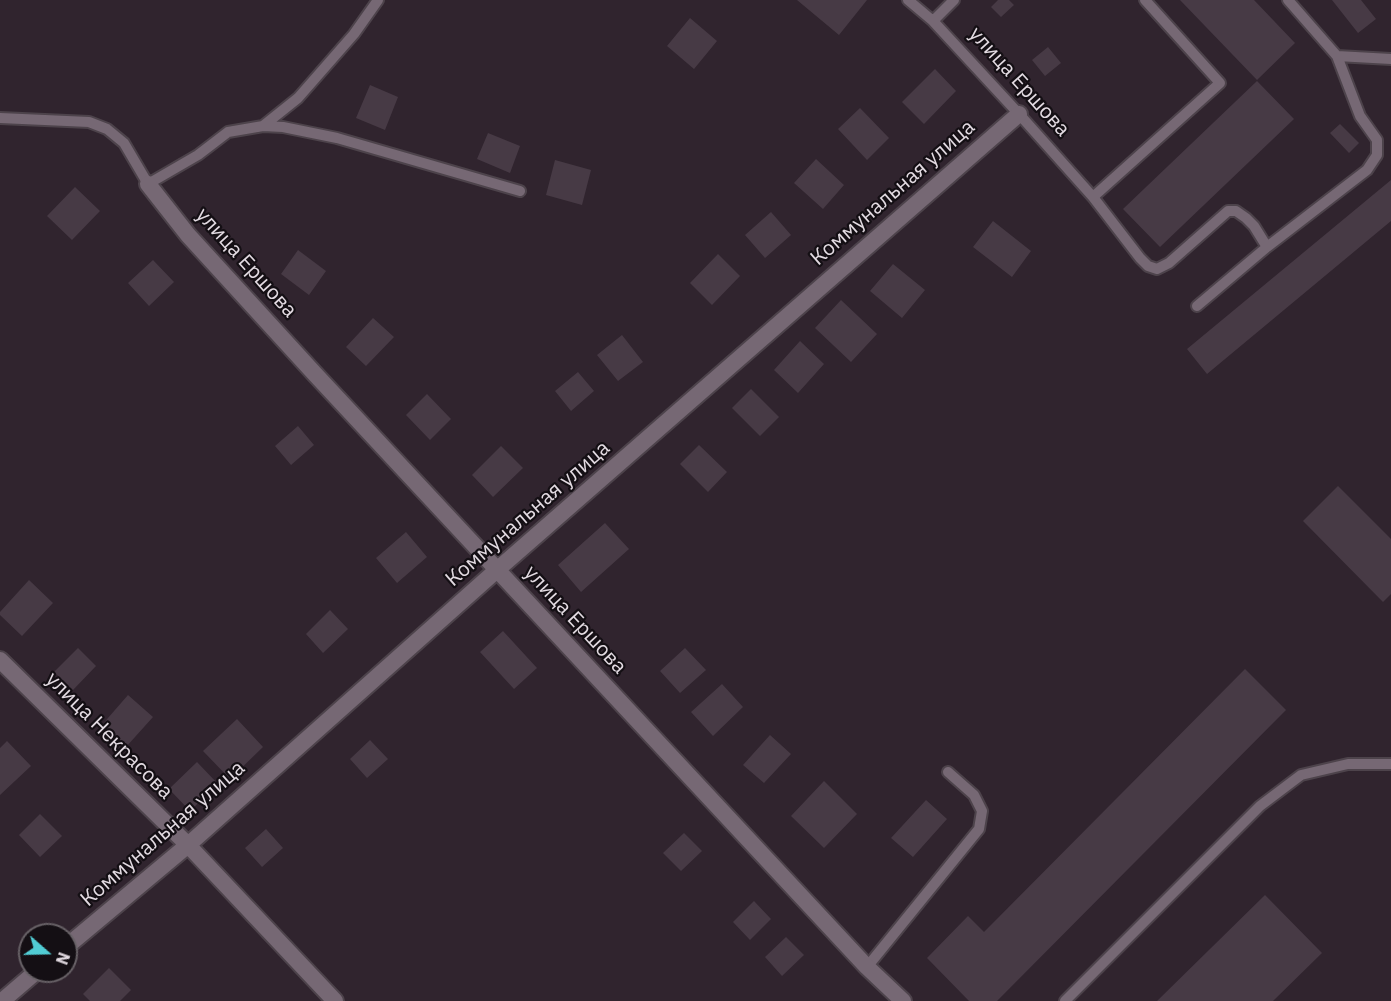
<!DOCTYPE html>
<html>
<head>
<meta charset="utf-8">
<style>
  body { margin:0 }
  #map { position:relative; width:1391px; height:1001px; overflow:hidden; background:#30242e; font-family:"IBM Plex Sans",sans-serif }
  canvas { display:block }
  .north { position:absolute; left:18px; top:923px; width:60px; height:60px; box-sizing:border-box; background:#140f14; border:2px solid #676166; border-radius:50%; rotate:110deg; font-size:16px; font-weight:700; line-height:24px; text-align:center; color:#e3dbe2 }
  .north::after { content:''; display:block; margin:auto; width:21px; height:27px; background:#51ccd4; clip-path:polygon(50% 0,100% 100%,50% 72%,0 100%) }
</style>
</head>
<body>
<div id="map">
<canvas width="1391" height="1001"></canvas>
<div class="north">N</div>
</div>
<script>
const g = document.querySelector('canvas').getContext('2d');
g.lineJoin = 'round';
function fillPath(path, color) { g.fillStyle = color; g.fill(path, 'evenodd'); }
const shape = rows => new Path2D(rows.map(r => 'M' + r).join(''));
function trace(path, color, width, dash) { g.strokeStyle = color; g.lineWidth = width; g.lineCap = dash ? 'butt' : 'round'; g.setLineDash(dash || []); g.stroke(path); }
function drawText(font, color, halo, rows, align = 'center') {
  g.font = font + ' "IBM Plex Sans",sans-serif'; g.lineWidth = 4.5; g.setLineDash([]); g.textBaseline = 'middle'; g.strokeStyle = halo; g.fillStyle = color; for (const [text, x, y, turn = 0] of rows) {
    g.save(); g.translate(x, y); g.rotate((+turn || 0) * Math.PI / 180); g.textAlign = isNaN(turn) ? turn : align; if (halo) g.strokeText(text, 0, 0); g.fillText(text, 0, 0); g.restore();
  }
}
const building = shape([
  [797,0,867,0,839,35],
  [998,0,1009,0,1014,5,1001,17,991,7],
  [1180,0,1254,0,1295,43,1257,80],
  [1332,0,1361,0,1376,19,1358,33],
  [690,18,717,41,694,69,667,46],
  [1048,47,1061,63,1045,76,1032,60],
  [935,69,956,91,924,124,902,102],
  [1257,81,1294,119,1160,247,1123,209],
  [370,85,398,97,385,130,356,118],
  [860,108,889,138,867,160,838,129],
  [1340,124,1359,143,1349,153,1330,133],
  [488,133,520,146,510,173,477,159],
  [816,159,844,185,823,209,794,183],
  [555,160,591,170,582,205,546,195],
  [1391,180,1391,221,1207,374,1187,349],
  [75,187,100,211,72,240,47,216],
  [771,212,791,235,765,258,745,235],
  [993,221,1031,251,1012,277,973,247],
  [298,250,326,271,309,295,281,274],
  [718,254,740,276,712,305,690,283],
  [153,260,174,282,149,306,128,283],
  [893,264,925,290,902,318,870,291],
  [841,300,877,334,851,362,815,328],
  [373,318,394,337,366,366,346,347],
  [622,335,643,362,618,381,597,355],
  [800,341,824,364,798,393,774,370],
  [578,372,594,391,571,411,555,391],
  [751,389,779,417,760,436,732,408],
  [427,394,451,419,430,440,406,415],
  [298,426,314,445,291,465,275,446],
  [699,445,727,472,708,492,680,464],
  [501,446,523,468,493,497,472,475],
  [1338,486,1391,539,1391,594,1383,602,1303,521],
  [605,523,629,549,581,592,558,565],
  [406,532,427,557,397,583,376,558],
  [29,580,53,603,22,636,0,615,0,612],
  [330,610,348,629,323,653,306,634],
  [503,631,537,668,514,689,480,652],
  [78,648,96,666,73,690,54,672],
  [685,648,706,670,680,693,660,671],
  [1245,669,1286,710,997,1001,969,1001,927,958,968,916,984,932],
  [722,684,743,707,713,736,691,712],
  [128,695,153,717,126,747,101,726],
  [237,719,263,747,230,779,203,751],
  [770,735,791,754,764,783,743,765],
  [370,740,388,759,367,778,350,759],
  [7,741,31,766,0,795,0,748],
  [197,762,218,784,190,811,169,789],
  [824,781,857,814,824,848,791,816],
  [926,800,947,819,913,857,891,838],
  [40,814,62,836,40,857,19,835],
  [266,829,283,848,262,867,245,848],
  [684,833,702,851,681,871,663,853],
  [1265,895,1322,953,1273,1001,1157,1001],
  [754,901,771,919,750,940,733,922],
  [786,937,804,955,782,976,765,957],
  [109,968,131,990,120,1001,90,1001,83,994]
]);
const service = shape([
  [908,0,933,21,1019,114,1093,197,1140,258,1148,266,1157,269,1169,263,1228,211,1236,211,1246,218,1254,226,1267,247],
  [933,21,954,0],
  [1337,56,1391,59],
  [0,118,89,122,107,129,124,143,148,184,198,155,228,132,263,126,283,127,337,138,520,191],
  [263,126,298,98,354,34,378,0],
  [1093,197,1220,83,1145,0],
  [1197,306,1267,247,1367,170,1377,155,1377,140,1360,116,1337,56,1288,0],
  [867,967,979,829,982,811,974,795,948,772],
  [1065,1001,1260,806,1301,775,1348,764,1391,764]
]);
const minor = shape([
  [148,184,188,235,314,373,867,967,903,1001],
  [0,660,188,845,335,1001],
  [66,947,188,845,498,569,1019,114],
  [2,1001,37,971]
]);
const streetNames = [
  ["улица Ершова",1019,82,48],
  ["Коммунальная улица",893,193,-41],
  ["улица Ершова",246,263,48],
  ["Коммунальная улица",528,514,-41],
  ["улица Ершова",575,620,47],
  ["улица Некрасова",109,736,45],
  ["Коммунальная улица",163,834,-41]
];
fillPath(building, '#473a45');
trace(service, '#4d434b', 14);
trace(minor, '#4d434b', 20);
trace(service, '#766874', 10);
trace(minor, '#766874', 16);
drawText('21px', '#e3dbe2', '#140f14', streetNames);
</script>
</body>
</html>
